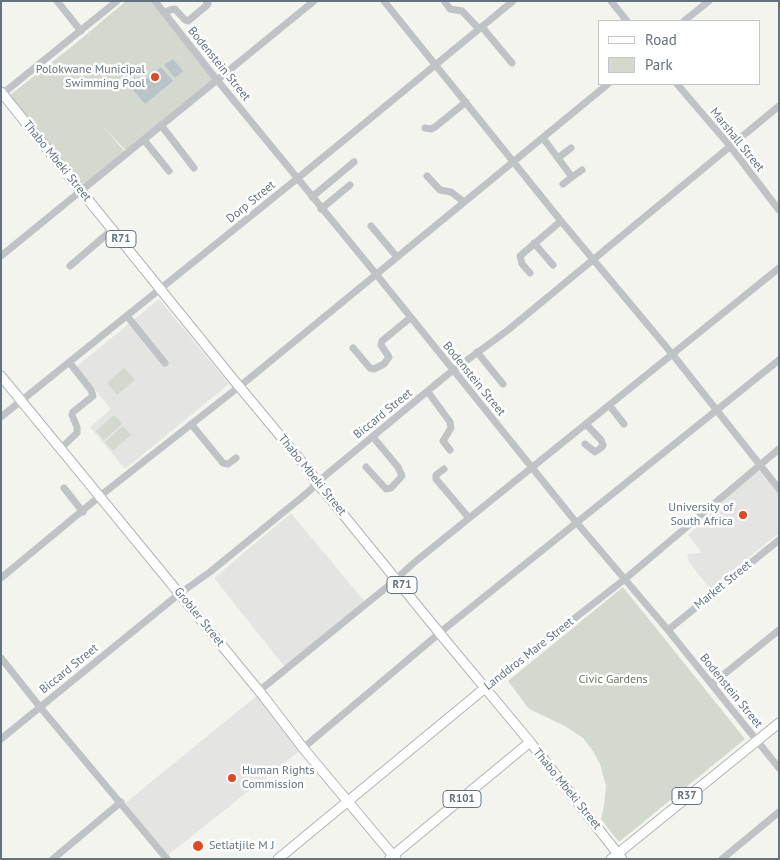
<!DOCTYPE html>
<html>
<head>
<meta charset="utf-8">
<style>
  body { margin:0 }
  #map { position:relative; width:780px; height:860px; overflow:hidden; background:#f4f4ef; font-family:"PT Sans",sans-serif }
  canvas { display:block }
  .frame { position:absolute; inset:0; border:2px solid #637481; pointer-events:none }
  .legend { position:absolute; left:598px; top:20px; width:162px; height:65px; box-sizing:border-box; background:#fff; border:1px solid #c1c7cd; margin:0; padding:6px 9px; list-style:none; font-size:15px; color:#637481 }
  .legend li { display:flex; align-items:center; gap:10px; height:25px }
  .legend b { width:25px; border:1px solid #c1c7cd }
</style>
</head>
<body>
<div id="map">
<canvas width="780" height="860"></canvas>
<div class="frame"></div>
<ul class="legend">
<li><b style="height:6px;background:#fff"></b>Road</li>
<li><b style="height:14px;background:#d3d9cf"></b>Park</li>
</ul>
</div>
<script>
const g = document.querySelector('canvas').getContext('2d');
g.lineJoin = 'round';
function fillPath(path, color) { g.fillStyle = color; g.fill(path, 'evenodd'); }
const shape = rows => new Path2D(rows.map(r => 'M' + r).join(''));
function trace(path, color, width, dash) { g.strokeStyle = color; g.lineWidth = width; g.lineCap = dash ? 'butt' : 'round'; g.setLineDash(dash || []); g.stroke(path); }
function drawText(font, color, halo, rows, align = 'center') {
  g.font = font + ' "PT Sans",sans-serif'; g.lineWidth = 5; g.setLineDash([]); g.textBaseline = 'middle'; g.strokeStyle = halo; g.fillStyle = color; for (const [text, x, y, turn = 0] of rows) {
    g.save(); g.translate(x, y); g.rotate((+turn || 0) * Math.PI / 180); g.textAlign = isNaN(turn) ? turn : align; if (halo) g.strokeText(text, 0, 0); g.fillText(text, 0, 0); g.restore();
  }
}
const built = shape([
  [159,299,229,384,125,469,90,427,111,409,76,367],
  [758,469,779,494,779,533,710,589,689,562,687,554,702,553,688,535,726,498],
  [291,513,366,603,284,666,214,578],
  [259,694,303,748,167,856,124,804]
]);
const green = shape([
  [126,1,151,1,215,79,127,152,100,123,126,153,84,187,10,95,75,44],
  [124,368,135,380,117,395,107,383],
  [114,415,122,424,104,440,96,431],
  [123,426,131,435,113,451,105,442],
  [623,587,745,739,619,842,601,819,604,806,606,786,600,764,593,751,583,738,565,726,529,709,508,681]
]);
const water = shape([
  [173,59,183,71,175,78,164,65],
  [161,67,173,81,145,104,133,90]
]);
const minor = shape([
  [57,1,81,31],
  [155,1,217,80,376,274,571,516,668,630,779,768],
  [384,1,561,221,673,355,779,489],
  [444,1,450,9,462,11,479,29],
  [611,1,627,21],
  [164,13,170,10,175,9,185,20,188,21,206,6,208,4,206,1],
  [684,21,709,1],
  [482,27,512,63],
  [677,84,730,146,779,210],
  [1,95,117,1],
  [161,125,194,168],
  [425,128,431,129,435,127,466,102],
  [543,138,572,177,582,170],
  [144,140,169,171],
  [558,158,571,148],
  [427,176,440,190,451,192,464,202],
  [563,184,572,177],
  [312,197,354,162],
  [321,209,350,185],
  [371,226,397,257],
  [534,243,553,265],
  [1,256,314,1],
  [70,266,113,229],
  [530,273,522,264,520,256,561,221],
  [127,316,165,363],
  [353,348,370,368,374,369,384,364,389,357,381,345,382,341,410,318],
  [477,352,503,384],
  [428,392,450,422,451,428,443,441,450,450],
  [609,405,624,424],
  [1,417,298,178,513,1],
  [191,424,223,463,228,464,236,458],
  [585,444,595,452,602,447,603,445,601,440,586,424],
  [61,448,77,433,77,427,72,415,73,412,93,396,91,390,69,362],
  [366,467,386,489,391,488,402,476,398,467,373,437],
  [444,469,436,475,436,479,469,518],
  [64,488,83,512],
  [1,578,100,496,250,378,608,84],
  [668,630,779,540],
  [1,658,40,707,167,859],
  [712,684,779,630],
  [485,688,625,579,779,449],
  [259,691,387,587,416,561,779,268],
  [1,739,179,594,210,572,307,493,326,475,447,375,508,330,779,106],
  [303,748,448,626,779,360],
  [53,859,121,802],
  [722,859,779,812]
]);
const major = shape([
  [1,92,233,379,311,473,317,484,324,491,446,641,530,742,622,859],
  [1,376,264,697,303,748,396,859],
  [390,858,530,742],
  [278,859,485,688],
  [611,859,779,723]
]);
const markers = [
  [155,77,5,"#e14922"],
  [743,515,5,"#e14922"],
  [232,778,5,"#e14922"],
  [198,846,6,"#e14922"]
];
const shields = [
  [121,239,30],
  [402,585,30],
  [687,796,30],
  [462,799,38]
];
const shieldNames = [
  ["R71",121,239],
  ["R71",402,585],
  ["R37",687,796],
  ["R101",462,799]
];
const streetNames = [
  ["Bodenstein Street",219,64,51],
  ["Marshall Street",737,140,51],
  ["Thabo Mbeki Street",57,161,51],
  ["Dorp Street",251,202,-39],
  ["Bodenstein Street",474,379,51],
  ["Biccard Street",383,414,-39],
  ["Thabo Mbeki Street",312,475,51],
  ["Market Street",723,585,-39],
  ["Grobler Street",199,617,51],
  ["Landdros Mare Street",529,654,-38],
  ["Biccard Street",69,669,-39],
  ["Bodenstein Street",731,691,51],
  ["Thabo Mbeki Street",567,789,51]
];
const poiNames = [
  ["Polokwane Municipal",145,70],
  ["Swimming Pool",145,84],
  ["University of",733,508],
  ["South Africa",733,522],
  ["Human Rights",242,771,"left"],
  ["Commission",242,785,"left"],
  ["Setlatjile M J",209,846,"left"]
];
const parkNames = [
  ["Civic Gardens",613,680]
];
fillPath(built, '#e4e5e3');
fillPath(green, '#d3d9cf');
fillPath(water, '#b9c4c9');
trace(major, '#b0b5b8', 11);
trace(minor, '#bfc3c6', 7);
trace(major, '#fff', 9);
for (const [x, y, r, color] of markers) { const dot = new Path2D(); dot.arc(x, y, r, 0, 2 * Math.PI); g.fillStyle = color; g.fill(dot); trace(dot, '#fff', 2); }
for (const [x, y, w] of shields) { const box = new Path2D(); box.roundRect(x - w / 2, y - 8.5, w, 17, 4); g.fillStyle = '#fff'; g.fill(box); trace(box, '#637481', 1); }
drawText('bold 11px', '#637481', null, shieldNames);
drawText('12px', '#637481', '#fff', streetNames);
drawText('12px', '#637481', '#fff', poiNames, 'right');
drawText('12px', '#677862', '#fff', parkNames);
</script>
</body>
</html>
